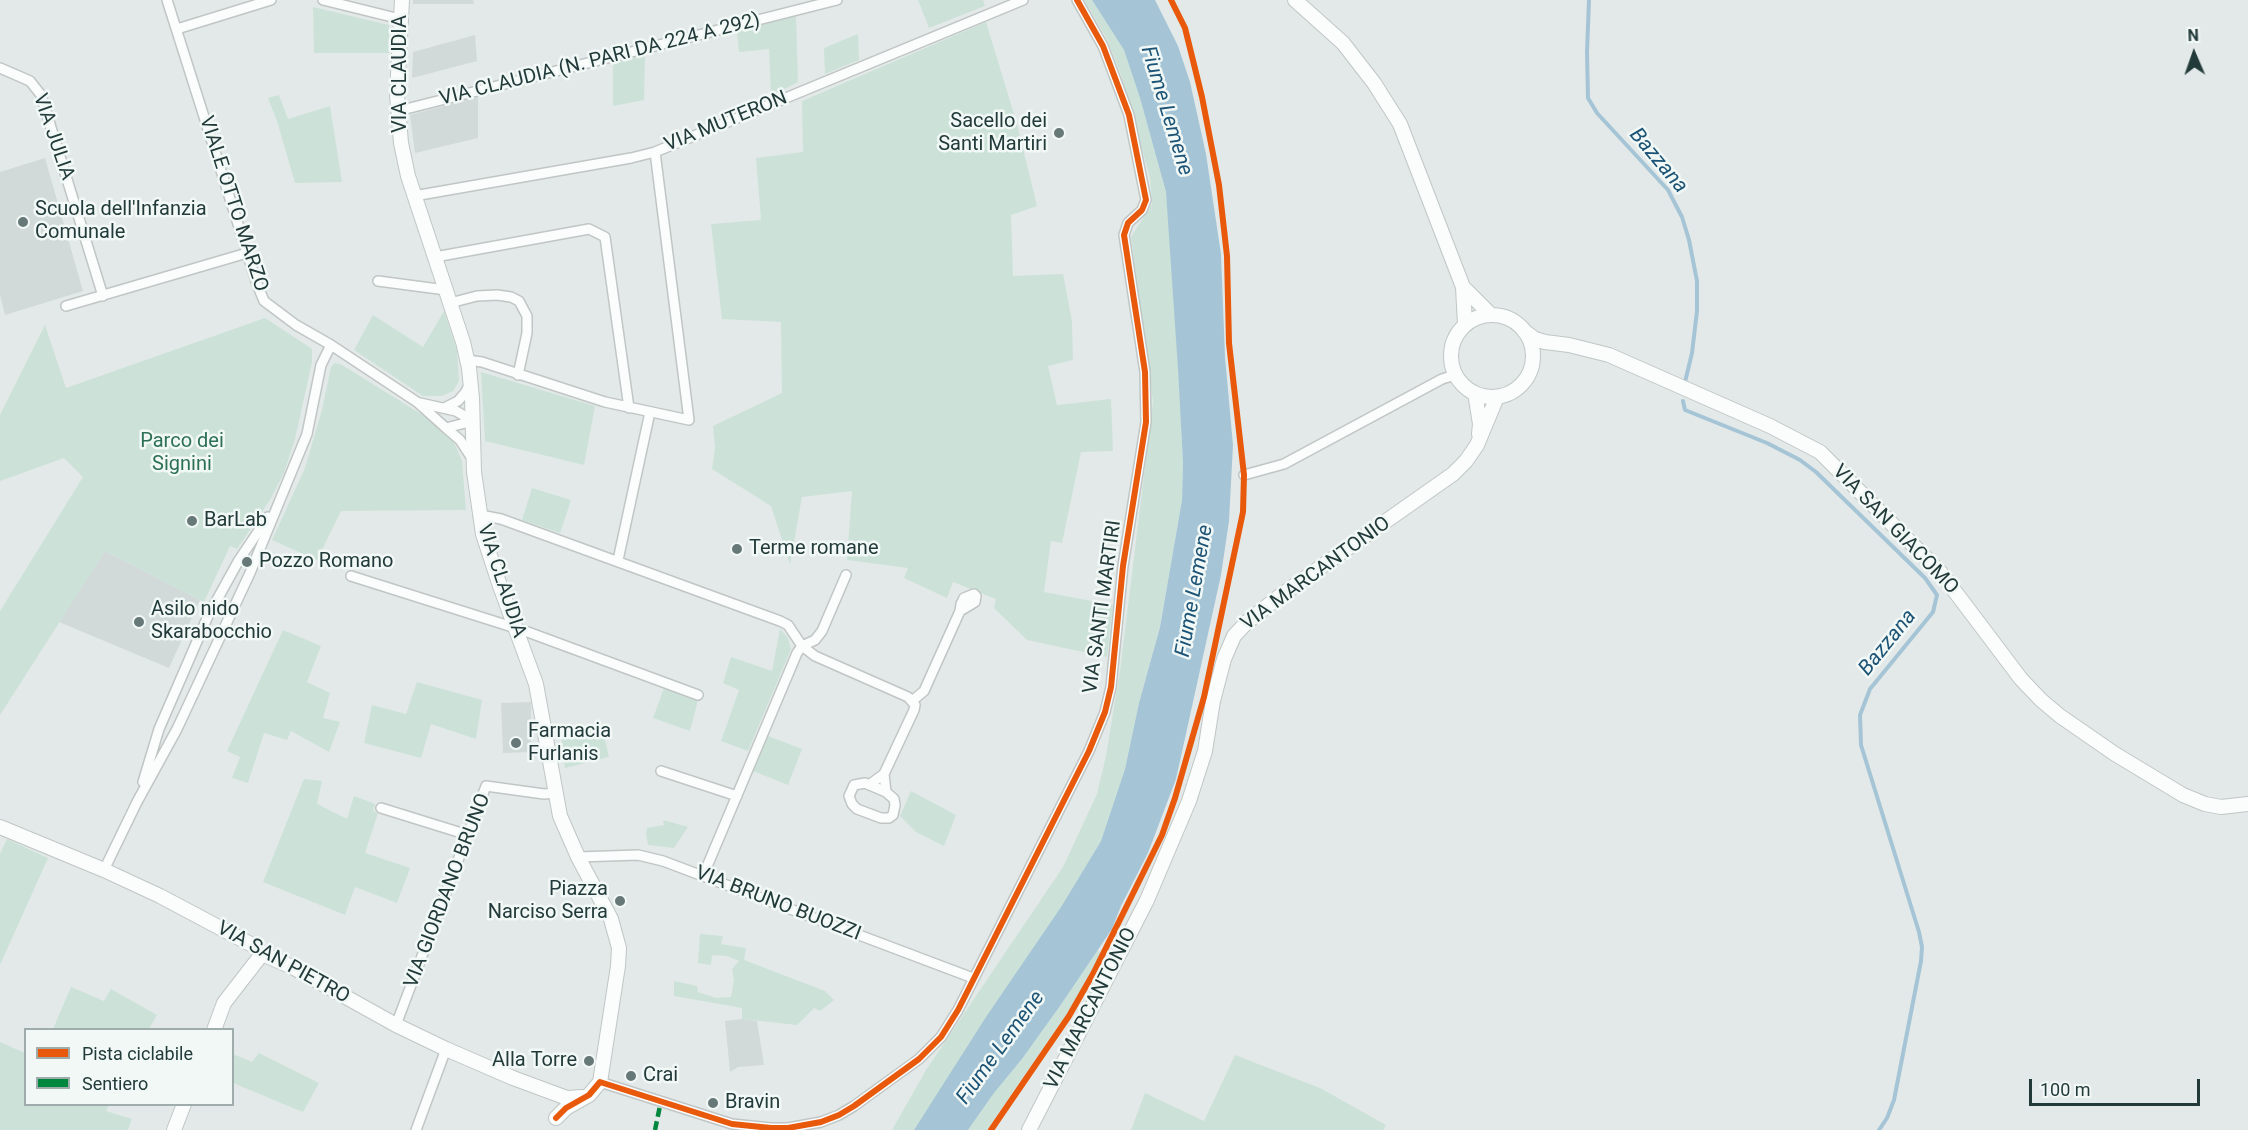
<!DOCTYPE html>
<html>
<head>
<meta charset="utf-8">
<style>
  body { margin:0 }
  #map { position:relative; width:2248px; height:1130px; overflow:hidden; background:#e3e9e8; font-family:Roboto,sans-serif }
  canvas { display:block }
  .legend { position:absolute; left:24px; top:1028px; width:210px; height:78px; box-sizing:border-box; background:#f1f8f6; border:2px solid #9eacab; margin:0; padding:8px 10px; list-style:none; font-size:18px; color:#223b3a }
  .legend li { display:flex; align-items:center; gap:12px; height:30px }
  .legend b { width:30px; border:2px solid #9eacab }
  .north { position:absolute; left:2164px; top:24px; width:60px; height:60px; -webkit-text-stroke:4px #f1f8f6; paint-order:stroke; rotate:358deg; font-size:16px; font-weight:700; line-height:24px; text-align:center; color:#223b3a }
  .north::after { content:''; display:block; margin:auto; width:21px; height:27px; background:#223b3a; clip-path:polygon(50% 0,100% 100%,50% 72%,0 100%) }
  .scale { position:absolute; left:2029px; top:1079px; width:171px; height:27px; box-sizing:border-box; border:3px solid #223b3a; border-top:0; padding-left:8px; font-size:18px; line-height:21px; white-space:nowrap; color:#223b3a; -webkit-text-stroke:4px #f1f8f6; paint-order:stroke }
</style>
</head>
<body>
<div id="map">
<canvas width="2248" height="1130"></canvas>
<ul class="legend">
<li><b style="height:8px;background:#e8590c"></b>Pista ciclabile</li>
<li><b style="height:8px;background:#00873e"></b>Sentiero</li>
</ul>
<div class="north">N</div>
<div class="scale">100 m</div>
</div>
<script>
const g = document.querySelector('canvas').getContext('2d');
g.lineJoin = 'round';
function fillPath(path, color) { g.fillStyle = color; g.fill(path, 'evenodd'); }
const shape = rows => new Path2D(rows.map(r => 'M' + r).join(''));
function trace(path, color, width, dash) { g.strokeStyle = color; g.lineWidth = width; g.lineCap = dash ? 'butt' : 'round'; g.setLineDash(dash || []); g.stroke(path); }
function drawText(font, color, halo, rows, align = 'center') {
  g.font = font + ' Roboto,sans-serif'; g.lineWidth = 5; g.setLineDash([]); g.textBaseline = 'middle'; g.strokeStyle = halo; g.fillStyle = color; for (const [text, x, y, turn = 0] of rows) {
    g.save(); g.translate(x, y); g.rotate((+turn || 0) * Math.PI / 180); g.textAlign = isNaN(turn) ? turn : align; if (halo) g.strokeText(text, 0, 0); g.fillText(text, 0, 0); g.restore();
  }
}
const built = shape([
  [413,0,473,0,474,4,413,4],
  [475,35,477,61,412,78,413,52],
  [478,97,478,138,415,153,410,115],
  [45,158,83,291,5,315,0,295,0,172],
  [105,551,200,600,169,668,59,622],
  [531,702,531,752,503,753,501,703],
  [742,1019,757,1021,764,1065,738,1067,730,1072,725,1021]
]);
const green = shape([
  [918,0,983,0,985,6,929,28],
  [1084,0,1092,0,1124,50,1140,98,1166,192,1174,285,1183,463,1182,500,1160,626,1139,703,1125,769,1101,841,1061,907,914,1130,892,1130,926,1070,1063,867,1097,794,1106,756,1120,671,1153,402,1131,237,1152,204,1150,178,1121,75,1107,39],
  [313,7,389,25,389,53,314,53],
  [796,14,798,82,771,96,769,49,739,52,737,32],
  [986,22,1017,124,1037,206,1011,215,1013,276,1063,274,1072,321,1073,360,1048,366,1057,405,1111,399,1113,451,1081,452,1062,543,1051,541,1044,592,1113,605,1107,657,1027,640,994,608,996,599,953,582,947,598,904,578,908,568,847,560,852,491,802,497,790,564,771,506,712,469,715,448,713,426,782,393,781,322,722,319,711,224,761,220,756,158,803,152,802,101],
  [858,34,859,60,825,74,824,48],
  [645,53,644,100,613,106,613,62],
  [279,95,288,119,330,106,342,182,295,183,277,121,268,98],
  [444,311,457,351,459,381,453,391,442,396,423,396,354,350,373,315,423,347],
  [265,318,312,349,312,362,295,439,284,473,270,500,237,549,230,546,204,602,105,551,0,715,0,611,83,477,64,458,0,481,0,415,45,325,66,388],
  [335,363,342,365,434,422,453,440,462,461,466,510,341,511,317,560,272,540,305,468,322,410,331,367],
  [481,372,595,406,584,465,485,441],
  [532,488,571,500,560,533,522,520],
  [780,629,788,638,791,649,748,751,721,741,739,690,723,683,731,657,772,671],
  [283,630,321,646,307,682,330,693,323,718,340,722,329,752,291,731,287,740,264,733,248,783,232,778,240,757,227,751],
  [417,682,482,700,476,739,431,724,421,758,364,743,372,705,406,714],
  [664,688,698,700,690,731,653,718],
  [602,726,609,757,565,768,561,734],
  [768,736,802,749,788,785,753,771],
  [304,779,322,781,317,804,347,819,354,796,375,804,373,811,378,813,365,853,410,868,397,903,355,887,345,915,263,882],
  [911,791,956,815,944,846,916,832,900,816],
  [663,820,688,827,674,848,648,845,646,834,647,828,664,825],
  [7,839,48,858,0,965,0,854],
  [700,934,723,936,721,944,746,948,744,960,825,991,834,1000,820,1011,814,1008,797,1025,742,1019,742,1008,674,996,674,981,697,986,698,992,716,998,731,997,734,980,732,969,739,961,727,956,712,955,711,965,698,963],
  [1097,950,1102,953,1078,997,987,1130,968,1130,994,1093,1022,1059,1060,1006],
  [71,987,104,1001,111,989,157,1015,149,1029,53,1029],
  [0,1042,25,1053,26,1104,109,1105,106,1111,132,1119,128,1130,0,1130],
  [259,1053,319,1083,303,1112,233,1083,233,1054,252,1062],
  [1235,1055,1320,1088,1386,1125,1383,1130,1131,1130,1145,1093,1204,1121]
]);
const water = shape([
  [1092,0,1155,0,1178,46,1190,82,1206,154,1221,254,1225,357,1233,445,1229,521,1221,575,1176,779,1148,853,1121,906,1112,929,1060,1006,1022,1059,994,1093,968,1130,914,1130,986,1017,1061,907,1101,841,1125,769,1139,703,1160,627,1182,500,1183,463,1178,369,1166,192,1140,98,1124,50]
]);
const stream = shape([
  [1589,0,1587,52,1588,98,1597,113,1668,190,1682,217,1689,240,1697,281,1697,311,1692,353,1685,382],
  [1683,401,1685,410,1767,443,1800,460,1816,472,1925,578,1937,595,1933,612,1870,689,1860,715,1861,745,1919,932,1922,947,1921,961,1894,1100,1887,1118,1879,1130]
]);
const street = shape([
  [167,0,257,284,264,301,296,325,331,345,417,402,446,428,473,421],
  [323,0,400,19],
  [177,29,271,0],
  [0,68,30,81,41,95,103,296],
  [398,111,837,0],
  [414,196,631,158,655,152,1023,0],
  [435,257,589,229,605,237,629,408],
  [378,281,446,290],
  [450,303,477,296,497,295,511,297,519,301,527,316,527,333,518,375],
  [66,306,247,253],
  [467,360,482,362,605,402,689,420,655,152],
  [420,403,456,411,473,421],
  [444,408,458,401,465,393,470,384],
  [446,428,460,440,473,460],
  [1244,475,1284,464,1442,379,1455,375],
  [480,515,501,519,780,621,788,625,802,646,815,656,908,697,915,705,914,710,884,774],
  [618,560,650,412],
  [351,576,525,631,698,695],
  [802,646,815,640,822,631,846,575],
  [912,701,924,691,960,611,961,604,964,598,974,594,976,596,975,602,960,611],
  [661,771,737,796],
  [143,782,159,729,208,616,239,560,268,517],
  [869,785,884,774,886,792,894,799,895,805,893,815,889,818,881,818,857,809,852,804,849,796,854,785,865,783,886,792],
  [381,808,468,835],
  [578,857,638,855,663,861,973,978],
  [104,870,137,802,177,729,250,573,307,434,321,365,331,345],
  [703,876,797,653,802,646],
  [396,1025,486,786,544,794,555,793],
  [600,1082,732,1124,771,1128,788,1128,821,1122,839,1115,854,1106,919,1059,941,1037,958,1010,1089,751,1105,712,1111,687,1123,566,1146,422,1145,372,1124,235,1128,223,1142,210,1146,200,1129,115,1103,46,1077,0],
  [416,1130,446,1049]
]);
const secondary = shape([
  [402,0,397,94,401,143,408,176,463,342,469,368,472,398,474,472,483,534,500,586,536,684,560,816,578,857,611,919,619,948,618,966,600,1082,589,1095,566,1108,556,1118],
  [1295,0,1343,43,1374,83,1400,124,1463,287,1465,324],
  [1463,287,1491,315],
  '1451 356a41 41 0 1 1 82 0a41 41 0 1 1-82 0Z',
  [1524,331,1535,339,1545,342,1569,345,1609,355,1770,426,1820,452,1941,573,2021,679,2041,700,2060,716,2115,754,2183,795,2205,804,2221,807,2248,804],
  [1475,393,1480,424,1479,434],
  [0,827,104,870,160,896,256,947,262,954,292,967,396,1025,446,1049,513,1078,567,1098,582,1097],
  [214,1030,224,1003,262,954],
  [174,1130,184,1104],
  [1029,1130,1147,900,1189,801,1205,751,1213,701,1224,659,1234,636,1247,622,1281,595,1453,474,1466,461,1477,445,1497,397]
]);
const quiet = shape([
  [655,1130,661,1101]
]);
const cycleway = shape([
  [556,1118,566,1108,589,1095,600,1082,732,1124,771,1128,788,1128,821,1122,839,1115,854,1106,919,1059,941,1037,958,1010,1089,751,1105,712,1111,687,1123,566,1146,422,1145,372,1124,235,1128,223,1142,210,1146,200,1129,115,1103,46,1077,0],
  [991,1130,1069,1016,1093,974,1162,835,1175,798,1204,697,1243,512,1244,475,1229,343,1227,256,1219,185,1202,97,1185,28,1171,0]
]);
const markers = [
  [1059,133,6,"#667877"],
  [23,222,6,"#667877"],
  [192,521,6,"#667877"],
  [737,549,6,"#667877"],
  [247,562,6,"#667877"],
  [139,622,6,"#667877"],
  [516,743,6,"#667877"],
  [620,901,6,"#667877"],
  [589,1061,6,"#667877"],
  [631,1076,6,"#667877"],
  [713,1103,6,"#667877"]
];
const streetNames = [
  ["VIA CLAUDIA (N. PARI DA 224 A 292)",600,60,-14],
  ["VIA CLAUDIA",401,74,-90],
  ["VIA MUTERON",726,122,-22],
  ["VIA JULIA",53,137,71],
  ["VIALE OTTO MARZO",233,204,72],
  ["VIA SAN GIACOMO",1895,530,46],
  ["VIA MARCANTONIO",1316,574,-36],
  ["VIA CLAUDIA",501,581,72],
  ["VIA SANTI MARTIRI",1103,607,-82],
  ["VIA GIORDANO BRUNO",448,891,-69],
  ["VIA BRUNO BUOZZI",778,904,21],
  ["VIA SAN PIETRO",283,963,29],
  ["VIA MARCANTONIO",1091,1009,-63]
];
const poiNames = [
  ["Sacello dei",1047,122,"right"],
  ["Santi Martiri",1047,145,"right"],
  ["Scuola dell'Infanzia",35,210],
  ["Comunale",35,233],
  ["BarLab",204,521],
  ["Terme romane",749,549],
  ["Pozzo Romano",259,562],
  ["Asilo nido",151,610],
  ["Skarabocchio",151,633],
  ["Farmacia",528,732],
  ["Furlanis",528,755],
  ["Piazza",608,890,"right"],
  ["Narciso Serra",608,913,"right"],
  ["Alla Torre",577,1061,"right"],
  ["Crai",643,1076],
  ["Bravin",725,1103]
];
const parkNames = [
  ["Parco dei",182,442],
  ["Signini",182,465]
];
const waterNames = [
  ["Fiume Lemene",1166,111,73],
  ["Bazzana",1658,161,50],
  ["Fiume Lemene",1195,591,-80],
  ["Bazzana",1888,643,-51],
  ["Fiume Lemene",1001,1048,-54]
];
fillPath(built, '#d1dad8');
fillPath(green, '#cce2d8');
fillPath(water, '#a5c5d6');
trace(stream, '#a5c5d6', 4);
trace(street, '#c0c6c5', 12);
trace(secondary, '#bfc7c5', 16);
trace(street, '#fbfcfc', 9);
trace(secondary, '#fbfcfc', 14);
trace(quiet, '#00873e', 4.5, [9, 4.5]);
trace(cycleway, '#e8590c', 6);
for (const [x, y, r, color] of markers) { const dot = new Path2D(); dot.arc(x, y, r, 0, 2 * Math.PI); g.fillStyle = color; g.fill(dot); trace(dot, '#f1f8f6', 2); }
drawText('20px', '#223b3a', '#f1f8f6', streetNames);
drawText('20px', '#223b3a', '#f1f8f6', poiNames, 'left');
drawText('20px', '#2d7155', '#f1f8f6', parkNames);
drawText('italic 21px', '#1d5476', '#f1f8f6', waterNames);
</script>
</body>
</html>
